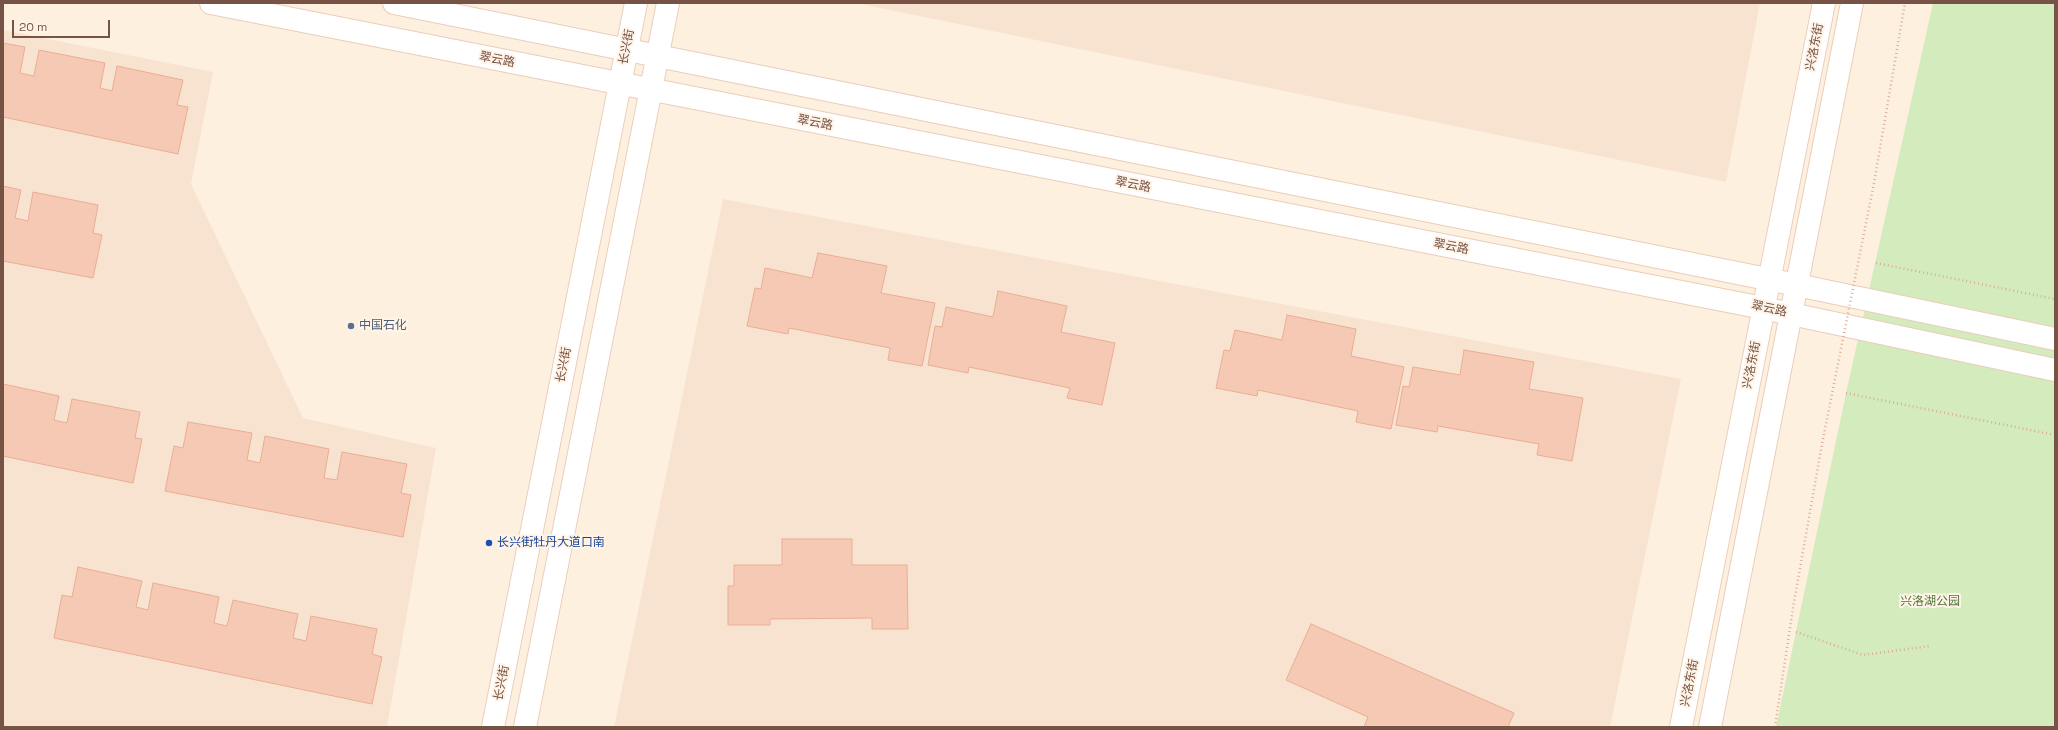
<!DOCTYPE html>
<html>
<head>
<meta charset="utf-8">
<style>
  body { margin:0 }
  #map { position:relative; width:2058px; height:730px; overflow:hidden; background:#fef0df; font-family:"Space Grotesk",sans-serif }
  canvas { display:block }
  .frame { position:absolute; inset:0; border:4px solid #765345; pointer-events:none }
  .scale { position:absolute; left:12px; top:20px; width:98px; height:18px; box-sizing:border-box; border:2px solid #765345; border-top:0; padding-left:5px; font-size:12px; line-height:14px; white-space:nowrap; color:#765345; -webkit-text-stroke:3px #fff4e7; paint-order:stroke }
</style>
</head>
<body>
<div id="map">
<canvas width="2058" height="730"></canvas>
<div class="frame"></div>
<div class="scale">20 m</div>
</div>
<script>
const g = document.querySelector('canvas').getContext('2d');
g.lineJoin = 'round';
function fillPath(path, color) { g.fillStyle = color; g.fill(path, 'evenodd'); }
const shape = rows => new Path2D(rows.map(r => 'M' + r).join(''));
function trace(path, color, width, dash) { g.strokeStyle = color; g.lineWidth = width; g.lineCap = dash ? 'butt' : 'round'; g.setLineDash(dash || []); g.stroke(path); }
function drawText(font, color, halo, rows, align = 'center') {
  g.font = font + ' "Space Grotesk","Noto Sans SC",sans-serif'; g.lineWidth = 4; g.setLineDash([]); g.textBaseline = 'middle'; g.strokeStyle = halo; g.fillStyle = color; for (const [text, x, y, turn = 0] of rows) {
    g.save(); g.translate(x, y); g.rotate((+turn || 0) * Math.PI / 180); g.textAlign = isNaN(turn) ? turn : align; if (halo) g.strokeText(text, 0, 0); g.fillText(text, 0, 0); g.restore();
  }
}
const residential = shape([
  [856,3,1760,3,1726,182],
  [3,30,213,72,191,184,303,418,436,448,387,727,3,727],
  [723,199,1681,379,1610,727,614,727]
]);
const green = shape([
  [1933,3,2055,3,2055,727,1776,727,1846,393]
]);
const building = shape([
  [3,43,25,47,20,73,34,76,39,50,105,63,100,88,112,91,117,66,183,80,177,105,188,107,178,154,3,117,3,43],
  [3,186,21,190,15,218,28,221,33,192,98,205,93,233,102,235,93,278,3,261,3,186],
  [818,253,887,266,881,293,935,303,922,366,888,360,890,348,789,328,788,334,747,326,755,288,761,289,765,268,812,278,818,253],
  [998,291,1067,306,1061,332,1115,343,1102,405,1067,398,1070,388,969,367,968,373,928,365,935,326,942,327,946,307,993,317,998,291],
  [1287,315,1356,329,1351,356,1404,367,1391,429,1356,422,1358,411,1258,390,1257,396,1216,388,1224,350,1230,351,1235,330,1282,340,1287,315],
  [1464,350,1534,362,1529,389,1583,398,1572,461,1537,455,1539,444,1438,426,1437,432,1396,425,1403,386,1409,387,1413,367,1460,375,1464,350],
  [3,384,59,396,54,420,67,423,72,399,140,412,135,438,142,439,133,483,3,456,3,384],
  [188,422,252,433,247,460,260,463,265,436,329,449,324,478,337,480,342,452,407,464,401,493,411,495,403,537,165,491,174,446,183,448,188,422],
  [782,539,852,539,852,565,907,565,908,629,872,629,872,618,770,619,770,625,728,625,728,586,734,586,734,565,782,565,782,539],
  [78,567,142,581,136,607,148,610,153,583,219,597,214,623,227,626,233,600,298,614,293,638,306,641,311,616,377,629,372,654,382,657,372,704,54,638,62,595,72,597,78,567],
  [1311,624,1514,713,1508,727,1364,727,1368,717,1286,680,1311,624]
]);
const path = shape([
  [1876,263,2055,299],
  [1846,393,2055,435],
  [1796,632,1863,655,1930,646]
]);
const secondary = shape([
  [211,3,1763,308,2055,370],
  [394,3,1797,285,2055,339],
  [493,727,636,3],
  [525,727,668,3],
  [1681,727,1824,3],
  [1710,727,1852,3]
]);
const pathBridge = shape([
  [1775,727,1793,608,1822,444,1874,183,1905,3]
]);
const markers = [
  [351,326,4,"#5c6f8a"],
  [489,543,4,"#1a4fb4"]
];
const streetNames = [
  ["长兴街",627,47,-79],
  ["兴洛东街",1815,47,-79],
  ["翠云路",497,60,11],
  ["翠云路",815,123,11],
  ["翠云路",1133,185,11],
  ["翠云路",1451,247,11],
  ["翠云路",1769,309,12],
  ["长兴街",564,365,-79],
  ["兴洛东街",1752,365,-79],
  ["长兴街",502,683,-79],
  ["兴洛东街",1690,683,-79]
];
const serviceNames = [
  ["中国石化",359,326]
];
const transitNames = [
  ["长兴街牡丹大道口南",497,543]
];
const parkNames = [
  ["兴洛湖公园",1930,602]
];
fillPath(residential, '#f8e3d0');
fillPath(green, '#d4ecbd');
fillPath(building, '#f6c9b5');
trace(building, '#e9ae94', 1);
trace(secondary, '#eacdba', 24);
trace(path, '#daac98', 2.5, [1, 3]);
trace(secondary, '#fff', 22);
trace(pathBridge, '#daac98', 2.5, [1, 3]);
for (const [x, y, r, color] of markers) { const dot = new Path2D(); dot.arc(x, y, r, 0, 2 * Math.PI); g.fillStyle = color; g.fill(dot); trace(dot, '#fff4e7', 1.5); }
drawText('12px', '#765345', '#fff4e7', streetNames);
drawText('12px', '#4e5e75', '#fff4e7', serviceNames, 'left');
drawText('12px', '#164399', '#fff4e7', transitNames, 'left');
drawText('12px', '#51773a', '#fff4e7', parkNames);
</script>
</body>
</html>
